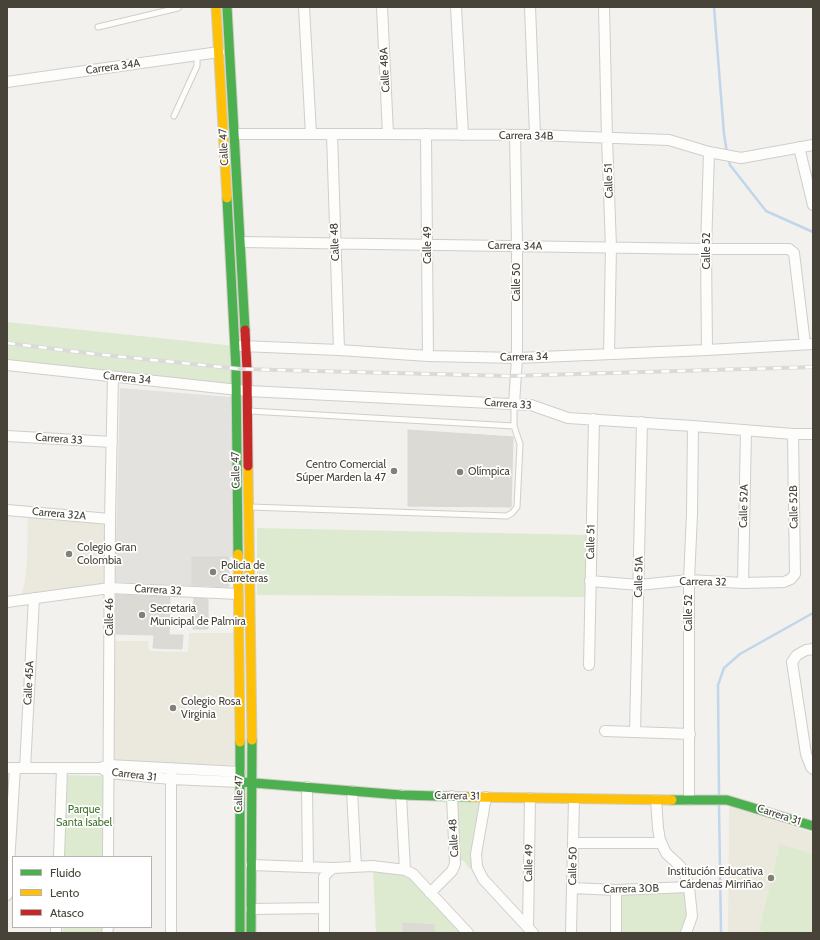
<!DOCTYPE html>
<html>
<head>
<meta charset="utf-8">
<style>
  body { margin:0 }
  #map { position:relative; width:820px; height:940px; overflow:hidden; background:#f2f1ed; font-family:Cabin,sans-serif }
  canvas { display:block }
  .frame { position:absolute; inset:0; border:8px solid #474339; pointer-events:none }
  .legend { position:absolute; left:12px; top:856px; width:140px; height:72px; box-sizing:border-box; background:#fff; border:1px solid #b5b4b0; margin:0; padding:5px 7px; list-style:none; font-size:12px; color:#474339 }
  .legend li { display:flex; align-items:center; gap:8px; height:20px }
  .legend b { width:20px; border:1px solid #b5b4b0 }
</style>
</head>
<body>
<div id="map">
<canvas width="820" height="940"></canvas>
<div class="frame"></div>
<ul class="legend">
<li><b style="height:5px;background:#4caf50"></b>Fluido</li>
<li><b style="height:5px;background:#ffc107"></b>Lento</li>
<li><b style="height:5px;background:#c62828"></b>Atasco</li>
</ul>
</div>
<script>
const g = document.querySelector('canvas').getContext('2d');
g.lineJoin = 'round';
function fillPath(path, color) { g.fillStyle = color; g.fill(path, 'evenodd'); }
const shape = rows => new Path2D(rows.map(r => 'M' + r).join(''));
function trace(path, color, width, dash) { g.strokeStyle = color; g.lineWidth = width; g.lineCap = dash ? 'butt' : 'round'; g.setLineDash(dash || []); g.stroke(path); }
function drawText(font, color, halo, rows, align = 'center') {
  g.font = font + ' Cabin,sans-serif'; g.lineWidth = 3.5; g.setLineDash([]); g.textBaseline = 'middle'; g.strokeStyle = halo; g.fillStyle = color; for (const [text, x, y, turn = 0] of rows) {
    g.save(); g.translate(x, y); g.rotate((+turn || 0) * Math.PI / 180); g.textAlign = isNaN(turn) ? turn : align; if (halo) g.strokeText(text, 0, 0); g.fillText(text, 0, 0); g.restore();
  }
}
const education = shape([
  [28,512,110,519,110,588,19,600,24,586,27,561],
  [189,633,235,633,234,765,111,764,112,641,148,641,149,651,188,652],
  [729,806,813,833,813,933,728,933]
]);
const green = shape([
  [7,322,235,346,236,390,7,365],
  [257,528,591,535,590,597,257,595],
  [64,775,104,776,104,857,64,857],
  [452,796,486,797,477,867,470,869,463,860,455,864],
  [780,844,813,854,813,933,769,933,759,930],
  [373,868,401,872,419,883,467,933,376,933],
  [689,887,686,933,616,933,617,890],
  [63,927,103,927,103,933,63,933]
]);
const parking = shape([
  [120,388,231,397,235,557,192,557,192,586,115,582]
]);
const stream = shape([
  [714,7,724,134,727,153],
  [728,158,730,165,766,211,813,232],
  [719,795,718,685,724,668,740,654,813,613],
  [719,806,721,933]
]);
const building = shape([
  [408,430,513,437,511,507,408,506,408,430],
  [192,557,229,557,229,587,192,585,192,557],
  [116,595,170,597,169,635,183,635,182,649,153,648,154,635,116,634,116,595],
  [194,598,208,599,208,629,193,629,194,598],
  [403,923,434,925,434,933,403,933,403,923]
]);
const lane = shape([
  [98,27,178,8,179,7],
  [174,116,197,66,197,55],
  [249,411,514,426,520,444,517,507,512,513,507,516,250,507],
  [514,426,514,404]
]);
const street = shape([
  [304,7,311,134],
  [382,7,388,134],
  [456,7,463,135],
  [530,7,535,135],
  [604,7,607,138,611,247,609,354],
  [7,82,219,52],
  [235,134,388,134,535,135,669,140,709,152,741,158,813,145],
  [332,134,339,350],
  [426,134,428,356],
  [799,147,813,205],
  [241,242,706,249,789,249,794,253,805,344],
  [241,346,339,350,428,356,517,358,707,350,813,344],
  [707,350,706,249,709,152],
  [7,365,248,391,531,405,568,418,693,426,793,434,813,434],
  [514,404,517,358,517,245,515,135],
  [7,436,112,442],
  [7,510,110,519],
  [590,581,639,585,689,580,743,583,784,582,791,579,795,574,793,434],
  [743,583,746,430],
  [7,602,110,588,238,594],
  [813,649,806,650,797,655,792,662,806,754,811,767,813,769],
  [589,665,594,419],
  [605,731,690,734],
  [635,732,642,422],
  [7,768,100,768,109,765,240,772],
  [25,768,34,598],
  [171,768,171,933],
  [104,770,109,773,171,779,240,782],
  [307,787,308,867],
  [352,791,356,867],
  [401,795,405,870],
  [486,797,476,854,477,867,483,879,533,933],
  [656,800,658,828,660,840,666,853,680,866,685,874,689,887,692,916,686,933],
  [689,800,689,580,692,514,693,426],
  [573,843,661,843],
  [59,857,62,768],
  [108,857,110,519,113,377],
  [251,865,333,868],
  [572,888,616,890,689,887],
  [430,893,452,871,455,864,452,796],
  [7,895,15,768],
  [251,909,324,908],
  [528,928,530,798],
  [56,933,56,927],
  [107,933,108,927],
  [324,933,324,877,328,872,333,868,372,866,405,870,413,874,468,933],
  [571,933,574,799],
  [616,933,616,890]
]);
const fast = shape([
  [227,7,245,330],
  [227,198,236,369,238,554],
  [240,742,240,933],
  [242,782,401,795,471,797],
  [672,800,727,800,813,826],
  [251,933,252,740]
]);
const slow = shape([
  [216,7,227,198],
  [248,466,252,740],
  [238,554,240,742],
  [471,797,672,800]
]);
const jam = shape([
  [245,330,247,369,248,466]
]);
const rail = shape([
  [7,343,95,354,241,369,508,376,813,367]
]);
const markers = [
  [394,471,4,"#838078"],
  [460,472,4,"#838078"],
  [69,554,4,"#838078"],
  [213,572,4,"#838078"],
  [142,615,4,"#838078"],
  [173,708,4,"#838078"],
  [771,878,4,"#838078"]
];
const streetNames = [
  ["Carrera 34A",113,67,-8],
  ["Calle 48A",385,70,-93],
  ["Carrera 34B",526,136,1],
  ["Calle 47",224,147,-93],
  ["Calle 51",609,181,-92],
  ["Calle 48",335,242,-92],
  ["Calle 49",428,245,-90],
  ["Carrera 34A",515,246,1],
  ["Calle 52",707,251,-90],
  ["Calle 50",517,282,-90],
  ["Carrera 34",524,357,-1],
  ["Carrera 34",127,378,6],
  ["Carrera 33",508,404,4],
  ["Carrera 33",59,439,4],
  ["Calle 47",236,470,-91],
  ["Calle 52A",744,506,-89],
  ["Calle 52B",794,507,-91],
  ["Carrera 32A",59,514,5],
  ["Calle 51",591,542,-89],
  ["Calle 51A",639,577,-89],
  ["Carrera 32",703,582,1],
  ["Carrera 32",158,590,3],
  ["Calle 52",689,613,-90],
  ["Calle 46",110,617,-90],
  ["Calle 45A",29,683,-87],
  ["Carrera 31",134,775,7],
  ["Calle 47",239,794,-89],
  ["Carrera 31",457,796,1],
  ["Carrera 31",779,815,18],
  ["Calle 48",454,838,-93],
  ["Calle 49",529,863,-89],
  ["Calle 50",573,866,-89],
  ["Carrera 30B",631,889,-1]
];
const poiNames = [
  ["Centro Comercial",386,465,"right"],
  ["Súper Marden la 47",386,478,"right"],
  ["Olímpica",468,472],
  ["Colegio Gran",77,548],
  ["Colombia",77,561],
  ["Policia de",221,566],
  ["Carreteras",221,579],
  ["Secretaria",150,609],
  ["Municipal de Palmira",150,622],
  ["Colegio Rosa",181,702],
  ["Virginia",181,715],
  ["Institución Educativa",763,872,"right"],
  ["Cárdenas Mirriñao",763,885,"right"]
];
const parkNames = [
  ["Parque",84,810],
  ["Santa Isabel",84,823]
];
fillPath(education, '#ebe9dd');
fillPath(green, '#ddead0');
fillPath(parking, '#e3e2de');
trace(stream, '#c2d6eb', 2.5);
fillPath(building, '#dbdad5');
trace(building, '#dad8d3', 1);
trace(lane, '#d0ceca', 7);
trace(street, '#d0ceca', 12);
trace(fast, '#d0cec5', 11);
trace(slow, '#d0cec5', 11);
trace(jam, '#d0cec5', 11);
trace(lane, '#fdfdfc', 5);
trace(street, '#fdfdfc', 10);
trace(fast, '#4caf50', 9);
trace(slow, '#ffc107', 9);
trace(jam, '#c62828', 9);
trace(rail, '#dadad9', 4);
trace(rail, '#fff', 2.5, [8]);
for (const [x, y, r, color] of markers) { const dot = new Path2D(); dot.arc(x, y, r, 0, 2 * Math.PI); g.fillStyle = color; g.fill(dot); trace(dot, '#fff', 1.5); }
drawText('11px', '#474339', '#fff', streetNames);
drawText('11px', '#474339', '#fff', poiNames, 'left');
drawText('11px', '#447431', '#fff', parkNames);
</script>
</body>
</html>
